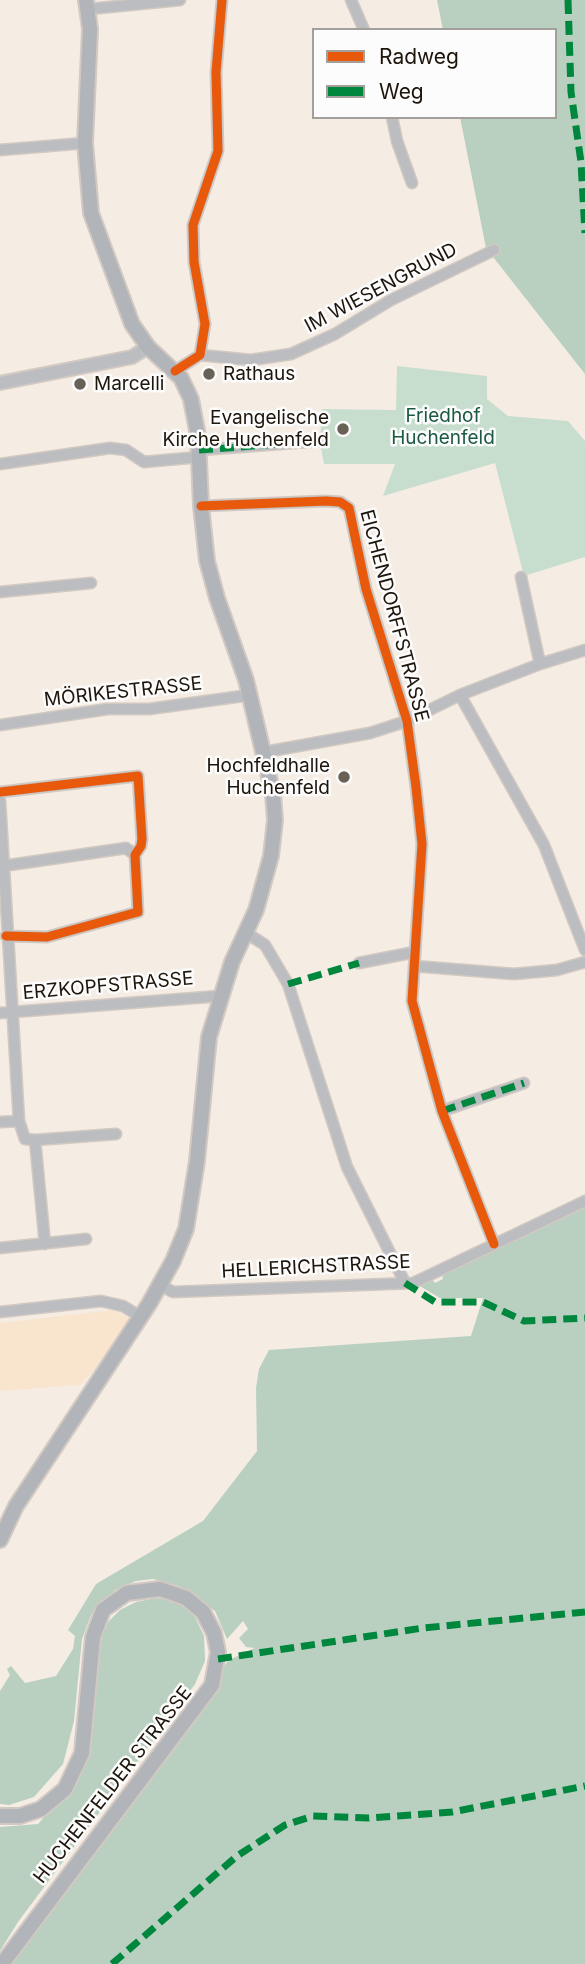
<!DOCTYPE html>
<html>
<head>
<meta charset="utf-8">
<style>
  body { margin:0 }
  #map { position:relative; width:585px; height:1964px; overflow:hidden; background:#f5ece3; font-family:Inter,sans-serif }
  canvas { display:block }
  .legend { position:absolute; left:312px; top:28px; width:245px; height:91px; box-sizing:border-box; background:#fcfcfc; border:2px solid #a39f9b; margin:0; padding:9px 12px; list-style:none; font-size:21px; color:#1d140a }
  .legend li { display:flex; align-items:center; gap:14px; height:35px }
  .legend b { width:35px; border:2px solid #a39f9b }
</style>
</head>
<body>
<div id="map">
<canvas width="585" height="1964"></canvas>
<ul class="legend">
<li><b style="height:9px;background:#e8590c"></b>Radweg</li>
<li><b style="height:9px;background:#00873e"></b>Weg</li>
</ul>
</div>
<script>
const g = document.querySelector('canvas').getContext('2d');
g.lineJoin = 'round';
function fillPath(path, color) { g.fillStyle = color; g.fill(path, 'evenodd'); }
const shape = rows => new Path2D(rows.map(r => 'M' + r).join(''));
function trace(path, color, width, dash) { g.strokeStyle = color; g.lineWidth = width; g.lineCap = dash ? 'butt' : 'round'; g.setLineDash(dash || []); g.stroke(path); }
function drawText(font, color, halo, rows, align = 'center') {
  g.font = font + ' Inter,sans-serif'; g.lineWidth = 5; g.setLineDash([]); g.textBaseline = 'middle'; g.strokeStyle = halo; g.fillStyle = color; for (const [text, x, y, turn = 0] of rows) {
    g.save(); g.translate(x, y); g.rotate((+turn || 0) * Math.PI / 180); g.textAlign = isNaN(turn) ? turn : align; if (halo) g.strokeText(text, 0, 0); g.fillText(text, 0, 0); g.restore();
  }
}
const built = shape([
  [113,1310,132,1319,90,1375,79,1385,0,1391,0,1323]
]);
const green = shape([
  [397,366,487,376,487,399,508,416,568,421,585,441,585,557,524,576,495,463,383,496,395,464,324,464,320,443,322,409,396,410]
]);
const forest = shape([
  [437,0,585,0,585,374,486,248,460,117,555,117,555,30,443,30],
  [585,1207,585,1964,9,1964,210,1700,224,1666,229,1660,255,1648,246,1647,239,1638,248,1629,243,1621,227,1639,215,1611,179,1586,153,1579,136,1581,115,1590,91,1615,82,1639,74,1721,63,1764,34,1797,9,1805,0,1804,0,1691,10,1675,7,1669,11,1666,25,1683,56,1676,73,1649,75,1636,68,1630,96,1584,203,1521,257,1451,256,1388,259,1369,269,1350,471,1336,483,1298,440,1298,418,1285,432,1279,435,1283,443,1279,442,1274],
  [156,1598,176,1601,194,1615,204,1636,205,1661,195,1684,18,1922,0,1951,0,1827,38,1824,78,1779,89,1746,101,1637,109,1621,120,1610,136,1602]
]);
const minor = shape([
  [351,0,364,30],
  [89,9,180,0],
  [392,117,397,141,412,183],
  [0,150,85,143],
  [200,355,251,360,291,354,335,334,391,300,494,250],
  [175,371,200,355,205,324,194,262,193,225,218,151,216,72,222,0],
  [199,450,320,441],
  [0,464,110,448,126,450,144,462,199,457],
  [201,506,326,501,340,502,349,508,366,589,407,721,416,787,422,844,412,1001,442,1111,494,1244],
  [0,592,91,583],
  [540,664,585,650],
  [460,695,544,845,585,950],
  [0,725,108,709,149,709,250,695],
  [265,752,370,733,407,721,460,695,540,664,521,577],
  [0,792,138,776,142,839,141,846,135,855,138,912,47,937,6,936],
  [0,801,19,1121,0,1122],
  [3,866,126,848,135,855],
  [245,932,265,945,288,984,347,1167,405,1283],
  [359,963,415,952],
  [414,966,514,974,557,970,585,962],
  [0,1013,220,996],
  [442,1111,524,1083],
  [19,1121,25,1139,35,1140],
  [45,1244,35,1140,116,1134],
  [0,1248,86,1239],
  [160,1285,173,1292,413,1283,585,1201],
  [0,1312,101,1301,123,1306,141,1317]
]);
const tertiary = shape([
  [0,383,132,357,148,347]
]);
const secondary = shape([
  [0,1540,16,1506,149,1304,173,1261,186,1229,197,1161,209,1037,232,962,256,910,271,856,275,820,273,794,246,680,217,598,207,561,201,506,198,436,191,399,181,378,148,347,132,324,91,213,85,143,90,29,86,0],
  [0,1816,20,1816,41,1809,65,1789,82,1753,93,1637,103,1610,127,1593,160,1589,186,1598,203,1612,214,1633,218,1652,212,1685,2,1964]
]);
const quiet = shape([
  [568,0,571,92,581,162,585,233],
  [199,450,320,441],
  [288,984,359,963],
  [442,1111,524,1083],
  [405,1283,435,1302,483,1302,524,1321,585,1318],
  [218,1659,423,1628,585,1612],
  [112,1964,237,1856,285,1825,313,1816,369,1818,452,1812,585,1786]
]);
const cycleway = shape([
  [175,371,200,355,205,324,194,262,193,225,218,151,216,72,222,0],
  [201,506,326,501,340,502,349,508,366,589,407,721,416,787,422,844,412,1001,442,1111,494,1244],
  [0,792,138,776,142,839,141,846,135,855,138,912,47,937,6,936]
]);
const markers = [
  [209,374,7,"#696056"],
  [80,384,7,"#696056"],
  [343,429,7,"#696056"],
  [344,777,7,"#696056"]
];
const streetNames = [
  ["IM WIESENGRUND",381,288,-28],
  ["EICHENDORFFSTRASSE",394,616,75],
  ["MÖRIKESTRASSE",123,692,-6],
  ["ERZKOPFSTRASSE",108,986,-5],
  ["HELLERICHSTRASSE",316,1267,-3],
  ["HUCHENFELDER STRASSE",113,1785,-52]
];
const poiNames = [
  ["Rathaus",223,374],
  ["Marcelli",94,384],
  ["Evangelische",329,418,"right"],
  ["Kirche Huchenfeld",329,440,"right"],
  ["Hochfeldhalle",330,766,"right"],
  ["Huchenfeld",330,788,"right"]
];
const parkNames = [
  ["Friedhof",443,416],
  ["Huchenfeld",443,438]
];
fillPath(built, '#f9e4cd');
fillPath(green, '#c7dece');
fillPath(forest, '#b9d0c0');
trace(minor, '#d1c9c2', 13);
trace(tertiary, '#d1c9c2', 16);
trace(secondary, '#d1c9c2', 18);
trace(minor, '#bbbdc1', 10);
trace(tertiary, '#bbbdc1', 12);
trace(secondary, '#b1b4b8', 14);
trace(quiet, '#00873e', 7, [14, 7]);
trace(cycleway, '#e8590c', 9);
for (const [x, y, r, color] of markers) { const dot = new Path2D(); dot.arc(x, y, r, 0, 2 * Math.PI); g.fillStyle = color; g.fill(dot); trace(dot, '#fcfcfc', 2.5); }
drawText('19px', '#1d140a', '#fcfcfc', streetNames);
drawText('19px', '#1d140a', '#fcfcfc', poiNames, 'left');
drawText('19px', '#1b5942', '#fcfcfc', parkNames);
</script>
</body>
</html>
